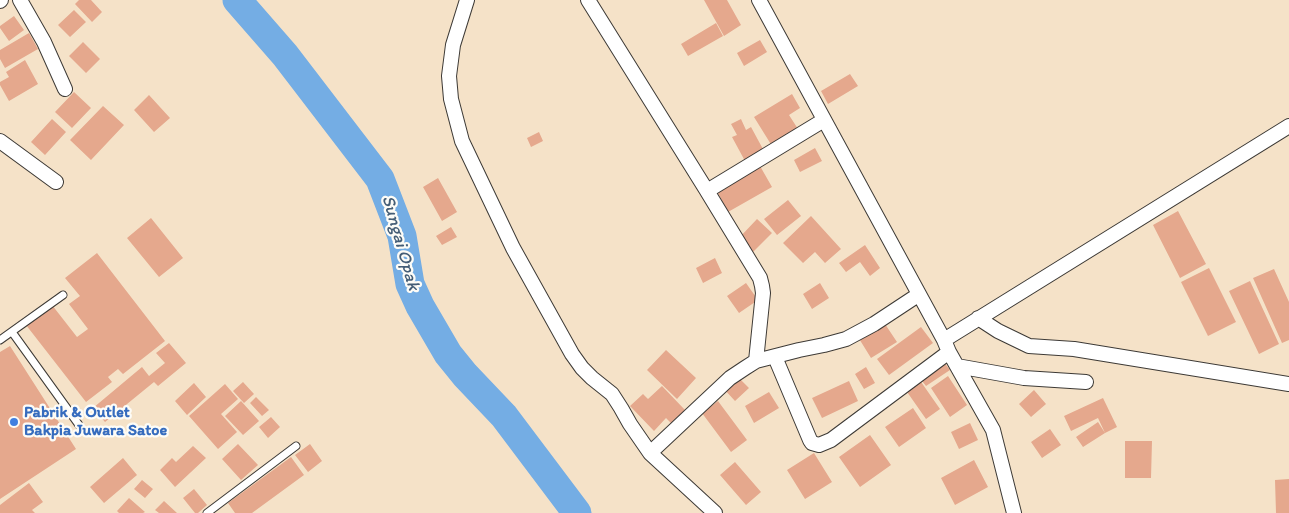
<!DOCTYPE html>
<html>
<head>
<meta charset="utf-8">
<style>
  body { margin:0 }
  canvas { display:block; background:#f5e2c8 }
</style>
</head>
<body>
<canvas width="1289" height="513"></canvas>
<script>
const g = document.querySelector('canvas').getContext('2d');
g.lineJoin = 'round';
const shape = rows => new Path2D(rows.map(r => 'M' + r).join(''));
function trace(path, color, width, dash) { g.strokeStyle = color; g.lineWidth = width; g.lineCap = dash ? 'butt' : 'round'; g.setLineDash(dash || []); g.stroke(path); }
function fillPath(path, color) { g.fillStyle = color; g.fill(path, 'evenodd'); }
function drawText(font, color, halo, rows, align = 'center') {
  g.font = font + ' Itim,sans-serif'; g.lineWidth = 4.5; g.setLineDash([]); g.textBaseline = 'middle'; g.strokeStyle = halo; g.fillStyle = color; for (const [text, x, y, turn = 0] of rows) {
    g.save(); g.translate(x, y); g.rotate((+turn || 0) * Math.PI / 180); g.textAlign = isNaN(turn) ? turn : align; if (halo) g.strokeText(text, 0, 0); g.fillText(text, 0, 0); g.restore();
  }
}
const river = shape([
  [237,0,285,55,380,179,402,236,410,284,420,306,448,354,465,375,504,416,577,513]
]);
const building = shape([
  [79,0,91,0,102,12,92,22,75,4],
  [704,0,727,0,741,25,724,36],
  [74,10,86,22,70,37,58,25],
  [14,16,24,30,9,41,0,28,0,26],
  [716,23,723,36,688,56,681,44],
  [29,33,38,49,5,68,0,59,0,50],
  [760,40,767,52,744,66,737,53],
  [83,42,100,59,86,73,69,56],
  [25,60,38,84,9,101,0,85,0,82,9,77,6,72],
  [850,74,858,86,828,104,821,91],
  [74,92,91,108,72,128,55,112],
  [792,94,800,108,789,115,798,129,772,146,754,117],
  [149,95,170,118,154,132,134,110],
  [103,106,124,125,91,160,70,140],
  [52,119,66,132,45,155,31,142],
  [741,119,746,130,751,127,764,151,745,161,732,137,737,135,731,124],
  [539,132,543,141,531,147,527,138],
  [815,148,822,161,800,172,794,160],
  [760,166,772,187,728,212,717,191],
  [438,178,457,212,442,221,423,187],
  [788,200,801,216,777,235,764,219],
  [1178,211,1206,264,1180,278,1153,225],
  [811,216,841,249,825,263,815,252,803,263,783,243],
  [151,218,183,258,159,277,127,238],
  [757,219,772,233,753,252,739,238],
  [451,227,457,237,442,245,436,236],
  [865,245,880,268,870,276,860,262,846,272,839,263],
  [97,253,165,341,123,374,118,369,108,377,112,382,86,402,26,325,52,305,77,337,88,329,69,304,80,296,65,278],
  [715,258,722,273,703,283,696,268],
  [1209,268,1236,322,1208,336,1181,282],
  [1274,269,1289,302,1289,340,1282,343,1253,278],
  [1250,281,1279,344,1259,354,1229,291],
  [746,283,758,300,739,313,727,296],
  [820,283,829,298,812,309,803,294],
  [883,321,897,342,871,358,858,337],
  [921,327,933,343,889,375,877,359],
  [169,343,186,363,158,386,154,382,105,422,93,408,142,367,149,376,165,363,156,353],
  [10,346,76,449,0,499,0,352],
  [666,350,696,378,677,399,647,370],
  [943,361,950,370,926,386,919,377],
  [866,367,875,383,864,389,855,374],
  [737,376,749,388,735,401,724,389],
  [948,376,967,405,950,417,931,388],
  [919,379,940,409,926,419,905,389],
  [849,381,858,401,822,418,812,398],
  [243,382,254,394,244,403,233,391],
  [194,383,206,397,187,415,175,401],
  [225,384,238,399,221,414,237,432,218,449,189,416],
  [662,386,685,410,671,423,666,418,654,431,630,406,643,394,648,399],
  [1034,390,1046,404,1031,417,1019,404],
  [769,392,779,408,754,423,745,406],
  [256,397,269,410,262,416,250,403],
  [1103,398,1117,427,1105,433,1098,418,1071,431,1064,416],
  [241,401,259,421,243,435,225,416],
  [718,401,747,440,731,452,702,413],
  [913,408,926,428,899,447,885,427],
  [271,417,280,427,268,438,259,427],
  [1098,422,1105,433,1083,447,1076,437],
  [970,423,978,440,959,449,951,432],
  [1050,429,1061,445,1042,458,1031,442],
  [870,435,891,465,860,487,839,457],
  [1125,441,1152,441,1151,478,1125,478],
  [238,444,258,465,241,480,222,459],
  [310,444,322,461,308,472,295,455],
  [193,446,206,458,175,487,160,470,172,458,176,462],
  [814,453,832,482,805,499,787,470],
  [291,457,304,475,252,513,235,513,228,503],
  [123,458,137,475,104,503,90,487],
  [974,460,988,487,955,505,941,478],
  [735,462,761,492,746,505,720,475],
  [1289,479,1289,513,1276,513,1275,480],
  [142,480,153,489,145,498,134,489],
  [29,483,43,502,32,510,35,513,0,513,0,505],
  [194,489,207,505,198,513,195,513,183,498],
  [129,498,145,512,143,513,119,513,117,511],
  [164,501,177,513,159,513,155,510]
]);
const lane = shape([
  [12,332,79,425],
  [0,340,63,295],
  [207,513,296,446]
]);
const street = shape([
  [20,0,44,42,65,89],
  [467,0,453,45,449,76,451,99,462,141,513,248,572,354,582,368,592,378,612,394,621,408,630,424,650,453,715,513],
  [588,0,707,191,824,120],
  [759,0,944,340,949,352,993,430,1014,513],
  [0,1,1,0],
  [0,141,56,182],
  [707,191,760,278,762,286,763,293,756,361],
  [978,318,998,331,1029,346,1074,349,1289,384],
  [944,340,1289,126],
  [775,357,810,440,812,443,819,445,831,440,949,352],
  [957,366,1024,378,1086,382],
  [650,453,730,378,745,368,756,361,799,350,824,345,846,339,874,324,918,295]
]);
const markers = [
  [14,422,5,"#3f7fe0"]
];
const shopNames = [
  ["Pabrik & Outlet",24,413],
  ["Bakpia Juwara Satoe",24,431]
];
const waterNames = [
  ["Sungai Opak",400,243,74]
];
trace(river, '#74ade4', 29);
fillPath(building, '#e5a88d');
trace(lane, '#3d3a36', 9);
trace(street, '#3d3a36', 16);
trace(lane, '#fff', 7);
trace(street, '#fff', 14);
for (const [x, y, r, color] of markers) { const dot = new Path2D(); dot.arc(x, y, r, 0, 2 * Math.PI); g.fillStyle = color; g.fill(dot); trace(dot, '#fdfcf7', 2); }
drawText('bold 16px', '#366cbe', '#fdfcf7', shopNames, 'left');
drawText('italic 18px', '#445d76', '#fdfcf7', waterNames);
</script>
</body>
</html>
